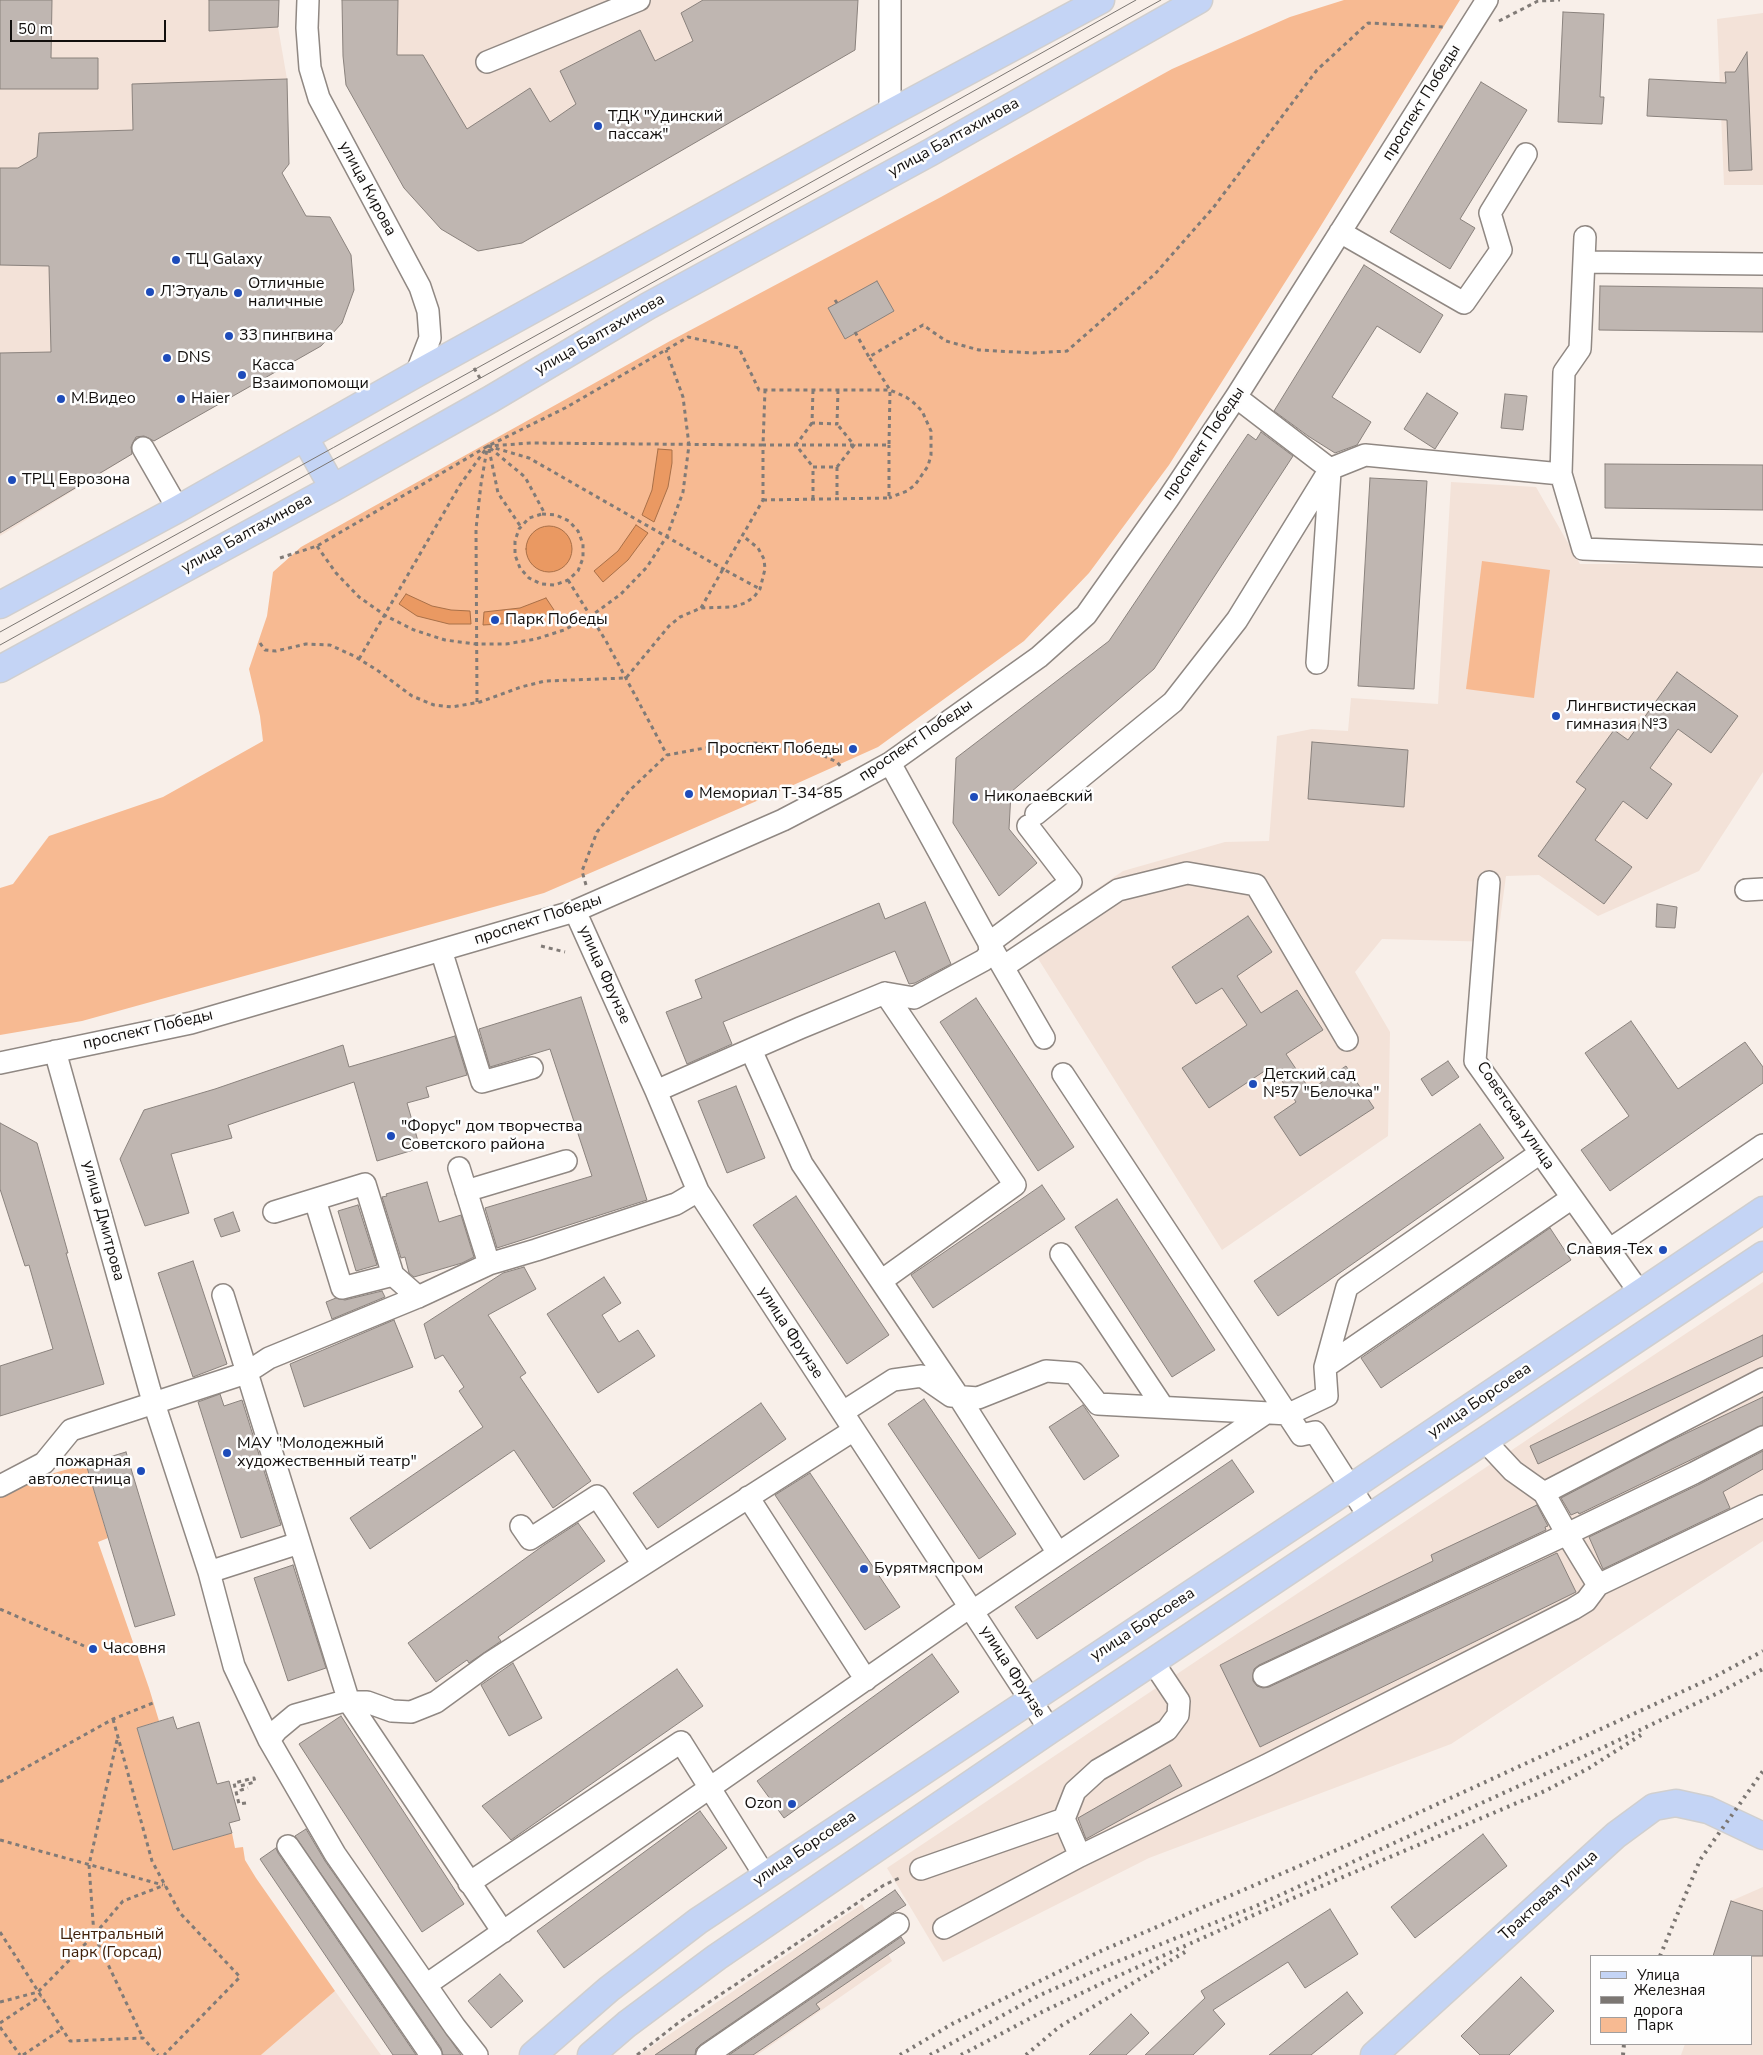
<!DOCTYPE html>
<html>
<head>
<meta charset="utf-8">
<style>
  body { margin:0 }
  #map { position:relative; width:1763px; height:2055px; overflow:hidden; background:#f8efe9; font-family:"Nunito Sans",sans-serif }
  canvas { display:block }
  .legend { position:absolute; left:1590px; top:1955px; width:162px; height:90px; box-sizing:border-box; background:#fefefe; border:1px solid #a09e9e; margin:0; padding:6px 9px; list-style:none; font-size:15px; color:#120f0d }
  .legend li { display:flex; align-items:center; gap:10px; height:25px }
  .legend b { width:25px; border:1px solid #a09e9e }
  .scale { position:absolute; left:10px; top:20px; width:156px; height:22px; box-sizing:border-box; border:2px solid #120f0d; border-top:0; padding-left:6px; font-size:15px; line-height:18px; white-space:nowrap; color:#120f0d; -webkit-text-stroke:4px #fefefe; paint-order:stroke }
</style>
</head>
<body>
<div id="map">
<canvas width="1763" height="2055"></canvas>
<ul class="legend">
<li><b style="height:6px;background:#c4d4f5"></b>Улица</li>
<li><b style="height:6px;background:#7b7672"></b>Железная дорога</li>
<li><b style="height:14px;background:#f7ba92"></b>Парк</li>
</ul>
<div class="scale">50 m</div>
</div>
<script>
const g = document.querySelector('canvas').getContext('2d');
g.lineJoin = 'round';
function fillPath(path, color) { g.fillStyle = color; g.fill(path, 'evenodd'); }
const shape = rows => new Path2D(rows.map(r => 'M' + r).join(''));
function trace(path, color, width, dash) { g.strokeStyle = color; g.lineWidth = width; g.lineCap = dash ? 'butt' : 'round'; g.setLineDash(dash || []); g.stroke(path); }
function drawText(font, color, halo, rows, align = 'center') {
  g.font = font + ' "Nunito Sans",sans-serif'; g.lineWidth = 5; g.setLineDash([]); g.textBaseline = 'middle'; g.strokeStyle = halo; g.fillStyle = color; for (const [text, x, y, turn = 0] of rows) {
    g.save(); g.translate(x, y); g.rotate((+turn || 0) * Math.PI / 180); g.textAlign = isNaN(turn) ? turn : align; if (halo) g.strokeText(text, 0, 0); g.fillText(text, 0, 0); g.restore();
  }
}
const built = shape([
  [0,0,279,0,278,27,287,79,282,173,321,346,147,445,0,536],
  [342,0,858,0,855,50,522,243,441,229,343,56],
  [1763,13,1763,185,1724,185,1717,19],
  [1451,482,1536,487,1580,564,1763,564,1763,772,1699,871,1598,916,1539,875,1506,876,1497,942,1382,939,1355,972,1390,1032,1388,1136,1222,1250,1025,938,1123,871,1225,842,1269,841,1277,736,1312,729,1348,731,1351,698,1438,704],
  [1763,1282,1763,1541,1451,1744,1149,1858,943,1962,887,1868],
  [1763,1887,1763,2055,1681,2055,1685,2044,1752,2044,1752,1956,1713,1956,1731,1901],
  [862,1904,892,1961,757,2055,639,2055],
  [335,1991,381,2055,261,2055]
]);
const green = shape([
  [1344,0,1460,0,1317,232,1169,465,1089,573,1024,641,878,747,789,787,544,893,82,1021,0,1035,0,888,13,884,49,836,163,797,263,741,260,716,249,669,267,616,273,572,301,547,670,341,941,197,1172,69,1290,17],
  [1482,561,1550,570,1534,698,1466,689],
  [86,1464,108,1538,98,1542,149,1688,159,1721,137,1728,173,1850,232,1833,235,1848,243,1847,245,1860,256,1878,335,1991,261,2055,0,2055,0,1498,47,1475]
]);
const water = shape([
  [658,449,672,450,672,463,668,487,654,522,642,515,652,490,658,449],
  [636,525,648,533,628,560,603,582,594,571,618,551,636,525],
  '526 549a23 23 0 1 1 46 0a23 23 0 1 1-46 0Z',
  [406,594,432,606,451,610,470,611,471,624,449,624,417,616,399,604,406,594],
  [546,598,554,610,545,615,515,623,483,625,484,612,520,608,546,598]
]);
const building = shape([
  [0,0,52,0,51,58,98,58,98,89,0,89,0,0],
  [209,0,279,0,278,27,209,31,209,0],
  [342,0,398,0,397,55,423,55,467,129,530,88,550,122,576,104,560,71,640,30,655,61,693,41,681,13,703,0,858,0,855,50,522,243,478,251,441,229,404,188,346,85,343,56,342,0],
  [1563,12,1604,14,1600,97,1604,97,1602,124,1558,122,1563,12],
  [1747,52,1752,170,1729,171,1727,120,1647,116,1649,79,1726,83,1725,72,1735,72,1747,52],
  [287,79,289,164,282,173,306,216,330,217,351,255,354,290,342,323,321,346,154,441,144,436,136,437,131,447,132,454,0,533,0,353,51,352,49,266,0,265,0,168,18,168,37,157,39,133,133,130,132,84,287,79],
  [1481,82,1527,110,1460,219,1475,228,1450,269,1390,232,1481,82],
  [1364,265,1443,315,1420,353,1377,326,1332,397,1371,422,1357,445,1335,453,1308,436,1274,411,1364,265],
  [877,281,894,311,845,339,828,308,877,281],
  [1600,286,1763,288,1763,332,1599,330,1600,286],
  [1427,393,1458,413,1435,449,1404,429,1427,393],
  [1505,394,1527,396,1523,430,1501,428,1505,394],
  [1261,432,1293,456,1154,669,1011,792,1009,829,1037,863,999,896,953,823,956,758,1109,641,1248,434,1256,440,1261,432],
  [1605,464,1763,465,1763,510,1605,508,1605,464],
  [1370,478,1427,481,1414,689,1358,686,1370,478],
  [1677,672,1738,716,1711,753,1678,729,1650,768,1672,784,1647,819,1623,801,1595,840,1632,867,1604,904,1538,856,1586,789,1576,782,1614,730,1628,740,1677,672],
  [1312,742,1408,750,1404,807,1308,799,1312,742],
  [925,902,951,964,915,983,909,984,895,951,723,1022,732,1044,687,1064,666,1012,702,998,695,980,879,903,885,919,925,902],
  [1657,904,1677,907,1675,928,1656,927,1657,904],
  [1248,916,1272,952,1237,976,1261,1013,1297,990,1323,1030,1286,1054,1310,1090,1346,1066,1374,1108,1300,1156,1274,1117,1296,1102,1272,1066,1209,1108,1182,1068,1247,1025,1222,988,1196,1004,1172,967,1248,916],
  [581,997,647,1200,497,1248,485,1208,592,1176,550,1049,490,1067,479,1029,581,997],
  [976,998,1074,1147,1038,1171,940,1022,976,998],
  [1631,1021,1678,1089,1745,1042,1763,1067,1763,1083,1610,1191,1581,1150,1629,1116,1585,1053,1631,1021],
  [455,1036,467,1075,426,1087,429,1097,407,1103,420,1148,377,1161,354,1082,228,1125,232,1138,171,1154,189,1213,145,1226,120,1159,144,1110,215,1089,343,1045,349,1067,455,1036],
  [1448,1061,1459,1077,1432,1096,1421,1079,1448,1061],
  [736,1086,765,1158,727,1173,698,1101,736,1086],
  [0,1123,37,1143,68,1253,66,1253,104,1384,0,1416,0,1366,53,1349,29,1265,25,1266,0,1189,0,1123],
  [1480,1124,1504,1158,1278,1316,1254,1281,1480,1124],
  [427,1182,439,1222,461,1215,474,1257,462,1263,414,1277,409,1273,405,1257,401,1258,382,1197,387,1196,386,1194,427,1182],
  [1042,1185,1065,1219,933,1308,911,1275,1042,1185],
  [796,1196,889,1335,847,1364,753,1225,796,1196],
  [1117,1199,1215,1350,1172,1377,1075,1227,1117,1199],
  [358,1205,377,1265,356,1271,338,1211,358,1205],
  [233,1212,240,1231,221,1237,214,1219,233,1212],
  [1550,1228,1571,1260,1381,1388,1361,1358,1550,1228],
  [193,1261,227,1364,193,1377,158,1273,193,1261],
  [524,1267,536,1289,488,1315,526,1373,520,1377,591,1481,553,1508,514,1450,370,1549,350,1518,483,1427,459,1391,464,1387,443,1355,435,1359,424,1324,503,1273,524,1267],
  [604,1277,621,1303,602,1315,619,1342,638,1330,655,1356,598,1393,547,1314,604,1277],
  [382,1291,385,1297,332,1319,326,1302,336,1298,345,1300,382,1291],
  [394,1320,413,1367,304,1407,290,1364,394,1320],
  [1763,1335,1763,1356,1538,1464,1530,1446,1763,1335],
  [220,1394,224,1406,242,1400,281,1525,241,1538,198,1402,220,1394],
  [1763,1397,1763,1425,1579,1514,1578,1512,1571,1515,1561,1498,1670,1441,1763,1397],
  [924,1399,1016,1534,979,1559,888,1424,924,1399],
  [761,1403,786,1439,658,1528,633,1493,761,1403],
  [1083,1405,1119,1456,1084,1480,1049,1427,1083,1405],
  [1763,1451,1763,1469,1723,1492,1730,1508,1603,1569,1589,1537,1700,1484,1763,1451],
  [126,1452,175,1615,135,1627,86,1464,126,1452],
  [1232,1460,1254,1492,1037,1639,1015,1607,1232,1460],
  [810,1473,900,1607,865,1630,775,1495,810,1473],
  [1537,1505,1548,1526,1545,1527,1546,1530,1259,1665,1254,1669,1253,1681,1257,1686,1263,1688,1269,1687,1557,1553,1576,1592,1260,1747,1220,1665,1433,1561,1431,1555,1537,1505],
  [578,1523,605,1561,498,1637,501,1641,469,1663,467,1660,436,1682,408,1643,544,1545,578,1523],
  [293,1565,326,1668,288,1681,254,1578,293,1565],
  [932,1654,959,1692,784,1818,757,1781,932,1654],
  [513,1663,542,1718,509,1736,481,1685,513,1663],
  [677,1669,703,1706,511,1840,482,1806,677,1669],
  [341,1716,464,1904,422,1932,299,1744,341,1716],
  [173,1717,177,1729,199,1722,217,1784,229,1781,240,1820,229,1823,232,1833,173,1850,137,1728,173,1717],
  [1170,1765,1182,1786,1086,1839,1078,1818,1170,1765],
  [700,1811,727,1848,564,1968,537,1931,700,1811],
  [306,1829,325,1861,461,2055,443,2055,441,2048,295,1836,306,1829],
  [1483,1834,1507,1866,1415,1938,1391,1907,1483,1834],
  [276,1848,278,1853,416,2055,393,2055,260,1859,276,1848],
  [895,1890,906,1905,891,1914,700,2045,696,2049,695,2055,655,2055,895,1890],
  [1731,1901,1763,1911,1763,1956,1713,1956,1731,1901],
  [1330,1909,1358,1954,1305,1988,1288,1962,1213,2010,1225,2024,1193,2055,1145,2055,1205,1998,1201,1991,1330,1909],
  [901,1937,905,1943,816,2004,820,2009,753,2055,729,2055,901,1937],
  [500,1974,523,2001,491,2028,468,2001,500,1974],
  [1521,1977,1554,2011,1509,2055,1480,2055,1461,2036,1521,1977],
  [1347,1992,1363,2013,1311,2055,1269,2055,1347,1992],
  [1131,2014,1149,2033,1126,2055,1089,2055,1131,2014]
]);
const path = shape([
  [1499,21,1538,1,1560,0],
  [835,300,837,303],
  [855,332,869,357],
  [474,368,481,380],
  [813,390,812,423,837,424,838,390],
  [812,423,796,445,813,467],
  [488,446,529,458,723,569,763,500,763,445,889,445,890,390,869,357,923,325,946,341,979,350,1034,353,1067,351,1155,274,1213,208,1317,70,1368,23,1445,27],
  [490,448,525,477,545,514],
  [489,449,498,493,521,527],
  [837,467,854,445,837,424],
  [813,499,813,467,837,467,837,499],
  [763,500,889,498,889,445],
  [542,514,556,515,569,521,578,531,583,544,583,558,578,571,568,580,555,585,541,584,529,578,520,568,515,555,515,541,519,529,529,518,542,514],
  [317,546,336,573,359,597,386,616,414,630,445,640,476,644,506,644,536,639,564,630,591,616,621,594,647,567,667,536,683,492,689,445,683,397,666,350],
  [280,558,317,546,488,446,565,408,688,337,739,348,759,390,890,390,906,397,914,403,922,411,931,431,931,455,928,466,915,485,907,491,889,498],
  [568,580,606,641,667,755],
  [701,608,723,569,760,589],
  [260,643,265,650,276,651,306,644,330,645,354,656,377,670,412,696,434,705,452,707,480,702,521,687,545,681,626,678,669,626,680,617,701,608,733,607,745,603,754,597,760,589,765,569,764,559,758,548,743,536],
  [359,659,460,485,488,446,531,443,763,445,765,390],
  [477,702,476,529,481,484,487,449],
  [586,885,582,871,597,832,629,791,667,755,716,746,754,743,807,748,837,762,841,767],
  [541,946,565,952],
  [0,1609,84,1646],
  [113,1719,152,1861,180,1913,240,1977,164,2055],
  [117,1740,89,1865,94,1935,143,2038],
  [0,1782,113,1719,153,1703],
  [246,1803,239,1804,234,1783,254,1778,255,1782,240,1786,241,1790,248,1788],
  [0,1840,163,1885],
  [0,1932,70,2041,143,2038,158,2055],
  [0,2002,38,1992,94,1935,123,1901,165,1885],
  [0,2023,41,1996],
  [0,2027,20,2055],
  [23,2055,62,2029],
  [637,2055,678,2023,884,1885,902,1877]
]);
const minor = shape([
  [308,0,307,28,310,68,319,98,420,287,428,311,430,338,416,374],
  [487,62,639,0],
  [890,113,890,0],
  [1340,232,1464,303,1501,250,1490,213,1526,154],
  [1585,237,1580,349,1564,372,1561,474,1583,549,1763,556],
  [1584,262,1763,264],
  [1236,397,1330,469,1365,455,1561,474],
  [143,448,178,509],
  [1317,663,1330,472],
  [1036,814,1173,702,1237,620,1330,469],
  [1028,826,1071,882,989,943,1044,1038],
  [1489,882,1475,1061,1640,1293],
  [1746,890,1763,889],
  [575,911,656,1091,698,1191,1050,1730],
  [441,950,482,1082,532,1068],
  [1003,967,1118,890,1187,873,1256,885,1347,1040],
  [751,1050,802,1164,959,1397,1058,1553],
  [55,1051,150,1391,209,1572,234,1666,269,1740,335,1854,455,2027,477,2055],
  [0,1063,191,1023,575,911,783,820,850,785,890,763,1039,657,1086,615,1168,499,1236,397,1487,0],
  [1063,1074,1301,1435,1315,1432,1370,1518],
  [656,1091,800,1028,885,993,914,998,984,960,990,953,989,943,890,763],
  [459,1168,489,1264],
  [466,1191,566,1161],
  [315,1200,342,1288,393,1275],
  [274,1212,365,1184,393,1275,418,1297],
  [1609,1250,1763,1145],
  [1061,1254,1163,1407],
  [881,1281,1015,1185,885,993],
  [223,1295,349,1702,503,1932],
  [1325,1367,1572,1198],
  [843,1412,893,1380,922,1376,951,1396,978,1398,1046,1371,1074,1373,1098,1404,1289,1414,1327,1396,1325,1367,1347,1287,1540,1153],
  [1763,1437,1694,1473,1567,1534,1598,1585,1763,1506],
  [0,1486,44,1463,71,1430,246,1373,269,1358,418,1297,489,1264,536,1250,676,1204,698,1191],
  [1544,1493,1763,1379],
  [748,1497,866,1680],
  [521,1526,530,1539,597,1496,643,1564],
  [209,1572,299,1543],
  [973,1611,1266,1413],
  [1264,1676,1567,1534,1544,1493,1513,1471,1485,1441],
  [269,1740,277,1730,295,1715,341,1702,367,1702,392,1711,411,1712,436,1702,491,1662,854,1430],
  [1064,1819,1080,1856],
  [288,1846,431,2055],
  [921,1869,1064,1819,1075,1791,1098,1770,1167,1730,1178,1715,1179,1701,1153,1662],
  [469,1883,681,1742,765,1876],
  [944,1928,1080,1856,1267,1765,1573,1609,1586,1601,1598,1585],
  [426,1985,970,1607],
  [707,2055,898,1924]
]);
const major = shape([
  [305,438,333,488],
  [0,605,178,509,416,374,890,113,1101,0],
  [0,669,333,488,491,399,648,306,931,152,1199,0],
  [533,2055,609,1989,698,1921,1350,1488,1763,1210],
  [591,2055,627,2024,717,1957,1050,1730,1763,1255],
  [1374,2055,1616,1835,1654,1807,1676,1803,1708,1810,1763,1836]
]);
const tram = shape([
  [0,632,667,263,1136,0],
  [0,645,1161,0]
]);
const rail = shape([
  [1660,1956,1700,1860,1763,1771],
  [900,2055,952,2024,1103,1950,1346,1846,1714,1677,1763,1651],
  [930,2055,1038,1996,1106,1966,1254,1907,1602,1748,1720,1692,1763,1669],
  [961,2055,1042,2012,1109,1980,1256,1914,1545,1791,1589,1768,1641,1735],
  [1026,2055,1059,2027,1185,1952],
  [1623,2055,1624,2044]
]);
const markers = [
  [598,126,5,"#1e4cba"],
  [176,260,5,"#1e4cba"],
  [150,292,5,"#1e4cba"],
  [238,293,5,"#1e4cba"],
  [229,336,5,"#1e4cba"],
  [167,358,5,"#1e4cba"],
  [242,375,5,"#1e4cba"],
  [61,399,5,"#1e4cba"],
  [181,399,5,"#1e4cba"],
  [12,480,5,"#1e4cba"],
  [495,620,5,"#1e4cba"],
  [1556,716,5,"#1e4cba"],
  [853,749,5,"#1e4cba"],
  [689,794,5,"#1e4cba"],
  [974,797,5,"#1e4cba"],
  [1253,1084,5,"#1e4cba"],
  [391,1136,5,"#1e4cba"],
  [1663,1250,5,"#1e4cba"],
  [227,1453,5,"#1e4cba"],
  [141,1471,5,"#1e4cba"],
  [864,1569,5,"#1e4cba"],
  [93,1649,5,"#1e4cba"],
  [792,1804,5,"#1e4cba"]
];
const streetNames = [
  ["проспект Победы",1422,103,-58],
  ["улица Балтахинова",954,138,-29],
  ["улица Кирова",367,189,62],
  ["улица Балтахинова",600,335,-30],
  ["проспект Победы",1204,444,-56],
  ["улица Балтахинова",247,534,-29],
  ["проспект Победы",916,741,-34],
  ["проспект Победы",538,920,-18],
  ["улица Фрунзе",604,975,66],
  ["проспект Победы",148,1030,-13],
  ["Советская улица",1515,1116,56],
  ["улица Дмитрова",103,1221,75],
  ["улица Фрунзе",790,1333,57],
  ["улица Борсоева",1480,1401,-34],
  ["улица Борсоева",1143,1625,-33],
  ["улица Фрунзе",1012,1672,57],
  ["улица Борсоева",805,1849,-34],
  ["Трактовая улица",1549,1896,-42]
];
const poiNames = [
  ["ТДК \"Удинский",608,117],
  ["пассаж\"",608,135],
  ["ТЦ Galaxy",186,260],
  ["Отличные",248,284],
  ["наличные",248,302],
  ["Л’Этуаль",160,292],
  ["33 пингвина",239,336],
  ["DNS",177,358],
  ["Касса",252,366],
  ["Взаимопомощи",252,384],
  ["М.Видео",71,399],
  ["Haier",191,399],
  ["ТРЦ Еврозона",22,480],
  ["Парк Победы",505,620],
  ["Лингвистическая",1566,707],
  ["гимназия №3",1566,725],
  ["Проспект Победы",843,749,"right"],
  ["Мемориал Т-34-85",699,794],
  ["Николаевский",984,797],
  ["Детский сад",1263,1075],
  ["№57 \"Белочка\"",1263,1093],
  ["\"Форус\" дом творчества",401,1127],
  ["Советского района",401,1145],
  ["Славия-Тех",1653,1250,"right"],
  ["МАУ \"Молодежный",237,1444],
  ["художественный театр\"",237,1462],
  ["пожарная",131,1462,"right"],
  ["автолестница",131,1480,"right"],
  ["Бурятмяспром",874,1569],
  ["Часовня",103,1649],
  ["Ozon",782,1804,"right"]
];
const parkNames = [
  ["Центральный",112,1935],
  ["парк (Горсад)",112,1953]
];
fillPath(built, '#f3e2d8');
fillPath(green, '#f7ba92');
fillPath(water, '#ea9962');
trace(water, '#a97048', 1);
fillPath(building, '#bfb6b1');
trace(building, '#8a827d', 1);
trace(minor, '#908883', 24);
trace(major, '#d0cfcf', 29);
trace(path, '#817b77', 3, [4, 4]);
trace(minor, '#fff', 21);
trace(major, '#c4d4f5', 26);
trace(tram, '#7b7672', 1);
trace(rail, '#7b7672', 4, [2.5, 5]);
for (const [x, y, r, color] of markers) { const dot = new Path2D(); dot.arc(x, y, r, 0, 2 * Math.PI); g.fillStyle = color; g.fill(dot); trace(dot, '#fefefe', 2); }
drawText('16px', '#120f0d', '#fefefe', streetNames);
drawText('16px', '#120f0d', '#fefefe', poiNames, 'left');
drawText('16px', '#402009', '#fefefe', parkNames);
</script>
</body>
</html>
